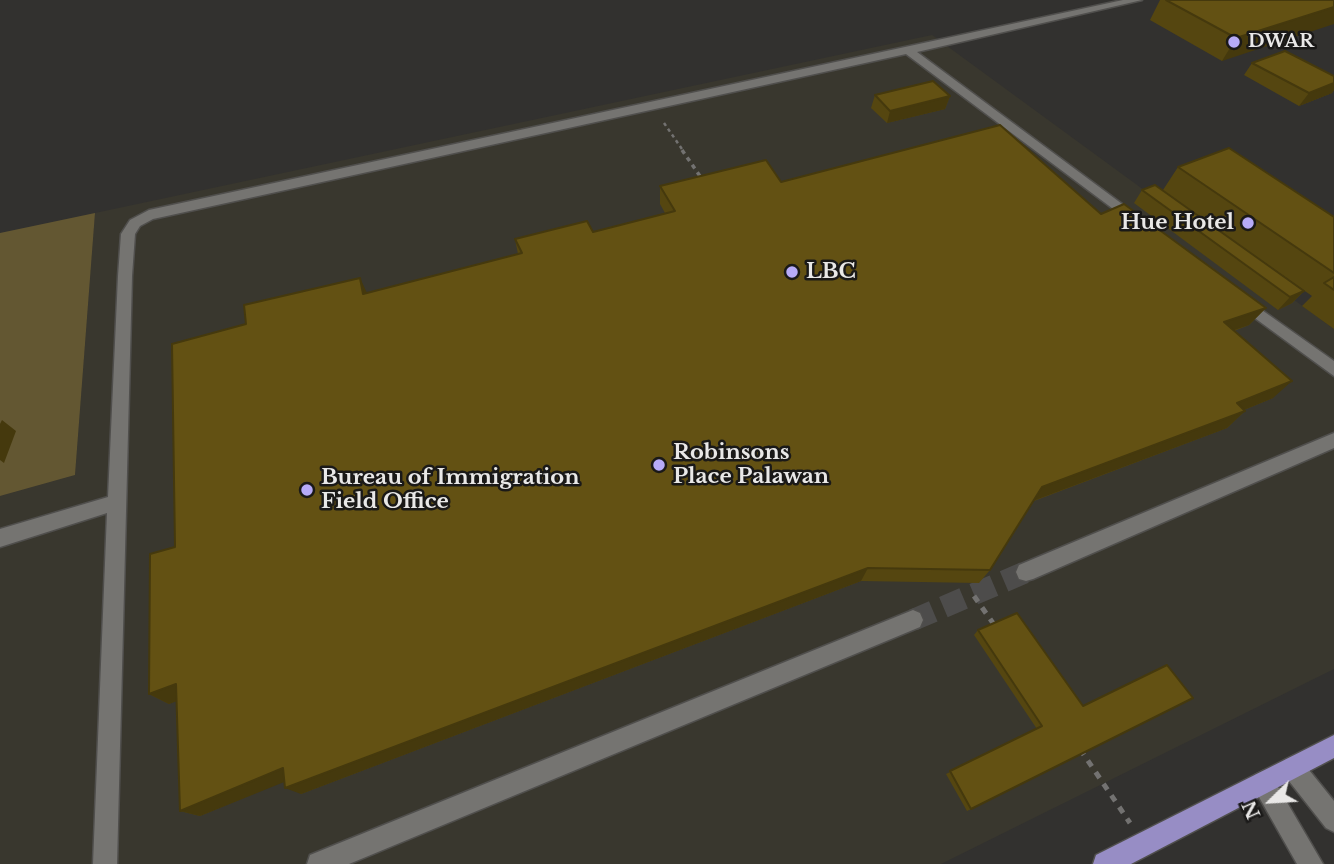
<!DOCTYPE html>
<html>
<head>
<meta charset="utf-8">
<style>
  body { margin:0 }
  #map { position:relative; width:1334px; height:864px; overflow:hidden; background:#32312f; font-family:"Libre Baskerville",serif }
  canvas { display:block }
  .north { position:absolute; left:1236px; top:766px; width:70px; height:70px; -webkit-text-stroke:5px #1a1918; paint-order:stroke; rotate:246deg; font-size:19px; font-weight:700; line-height:28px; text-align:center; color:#e9e8e7 }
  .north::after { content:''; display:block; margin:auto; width:24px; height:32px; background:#e9e8e7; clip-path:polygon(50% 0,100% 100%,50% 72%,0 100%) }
</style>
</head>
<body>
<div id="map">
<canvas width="1334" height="864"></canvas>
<div class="north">N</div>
</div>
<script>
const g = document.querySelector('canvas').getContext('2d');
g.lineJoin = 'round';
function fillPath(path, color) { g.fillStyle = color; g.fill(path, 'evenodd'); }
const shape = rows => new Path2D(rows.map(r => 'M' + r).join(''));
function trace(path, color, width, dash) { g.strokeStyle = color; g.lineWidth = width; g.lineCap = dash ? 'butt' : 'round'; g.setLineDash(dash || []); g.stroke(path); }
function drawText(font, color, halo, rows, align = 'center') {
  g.font = font + ' "Libre Baskerville",serif'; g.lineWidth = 5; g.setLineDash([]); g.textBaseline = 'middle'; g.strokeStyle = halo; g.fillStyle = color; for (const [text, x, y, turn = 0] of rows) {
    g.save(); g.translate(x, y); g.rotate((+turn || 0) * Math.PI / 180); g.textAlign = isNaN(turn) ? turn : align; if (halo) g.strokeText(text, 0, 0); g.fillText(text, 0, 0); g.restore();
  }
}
const built = shape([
  [932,35,1334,329,1334,669,941,864,0,864,0,496,75,475,95,213]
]);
const green = shape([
  [95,213,75,475,0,496,0,233]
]);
const minorTunnelFar1 = shape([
  [1022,574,1026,572]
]);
const minorTunnel = shape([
  [913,620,1026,572]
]);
const pathFar2 = shape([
  [664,123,684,152]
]);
const pathFar1 = shape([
  [682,150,702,179]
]);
const path = shape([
  [974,596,995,626],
  [1080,749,1130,823]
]);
const minor = shape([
  [1123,0,1142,0,917,52,1141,218,1141,224,1136,226,906,54,153,219,140,226,135,234,132,276,117,864,93,864,107,513,0,547,0,529,108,497,118,276,121,234,130,220,149,210,1123,0],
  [1242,296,1334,361,1334,376,1237,305,1234,301,1242,296],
  [1334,433,1334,448,1033,579,1026,581,1019,579,1016,572,1019,565,1334,433],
  [913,610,920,613,923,620,920,627,349,864,307,864,310,855,913,610],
  [1293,756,1301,760,1334,801,1334,832,1326,828,1285,776,1281,768,1285,760,1293,756],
  [1263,771,1271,775,1323,864,1297,864,1251,783,1255,775,1263,771]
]);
const major = shape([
  [1334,735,1334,758,1131,864,1093,864,1096,855,1334,735]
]);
const wall = shape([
  [1160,0,1334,0,1222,61,1150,20],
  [1252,63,1334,76,1334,90,1332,93,1299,106,1244,75],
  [875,95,950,96,945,109,887,123,871,108],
  [1178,167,1334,217,1334,329,1302,306,1312,296,1255,256,1304,291,1292,303,1278,310,1134,203,1142,190,1163,190],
  [781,182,1101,214,1266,308,1249,325,1234,331,1273,398,1244,410,1245,411,1227,428,1034,501,990,570,979,583,861,581,301,794,285,781,200,816,180,811,176,701,169,704,149,694,175,547,367,293,518,254,515,239,593,232,665,213,660,204,660,186],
  [978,630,1083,706,971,809,967,811,946,774,1037,729,974,635]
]);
const shadedWall = shape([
  [1334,7,1334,24,1222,61,1236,38],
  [1334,83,1334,90,1332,93,1299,106,1309,93],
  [950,96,945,109,887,123,890,111],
  [360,278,368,295,363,294],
  [1304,291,1292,303,1278,310,1290,297],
  [1266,308,1249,325,1208,339,1224,322],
  [1292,381,1273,398,1219,420,1237,403],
  [1245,411,1227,428,1030,502,1042,487],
  [2,420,16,431,4,463,0,460,0,424],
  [868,568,861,581,301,794,285,788],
  [176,684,195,694,169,704,149,694],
  [283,768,299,776,200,816,180,811]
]);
const building = shape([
  [1166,0,1334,0,1334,7,1236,38,1166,0],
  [1285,51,1334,76,1334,83,1309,93,1252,63,1285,51],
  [933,81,950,96,890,111,875,95,933,81],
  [1000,125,1101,214,1124,204,1266,308,1224,322,1292,381,1237,403,1245,411,1042,487,990,570,868,568,285,788,283,768,180,811,176,684,149,694,150,554,175,547,172,344,246,324,244,305,360,278,363,294,522,253,515,239,587,221,593,232,675,211,660,186,766,160,781,182,1000,125],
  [1229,148,1334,217,1334,273,1178,167,1229,148],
  [1155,185,1304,291,1290,297,1142,190,1155,185],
  [1334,277,1334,290,1324,283,1334,277],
  [1017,613,1083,706,1167,665,1193,698,971,809,950,771,1042,726,978,630,1017,613]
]);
const markers = [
  [1234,42,7,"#b7abf8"],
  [1248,223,7,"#b7abf8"],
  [792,272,7,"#b7abf8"],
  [659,465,7,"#b7abf8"],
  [307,490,7,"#b7abf8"]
];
const farPoinames = [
  ["DWAR",1248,42]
];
const poiNames = [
  ["Hue Hotel",1234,223,"right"],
  ["LBC",806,272],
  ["Robinsons",673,453],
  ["Place Palawan",673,477],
  ["Bureau of Immigration",321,478],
  ["Field Office",321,502]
];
fillPath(built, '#39372e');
fillPath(green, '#635732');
trace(minorTunnelFar1, '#4d4c4b', 18, [18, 9]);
trace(minorTunnel, '#4d4c4b', 22, [22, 11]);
trace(minor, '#504f4d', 3);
trace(major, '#504f4d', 3);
trace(pathFar2, '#737271', 2.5, [3.5, 3.5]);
trace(pathFar1, '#737271', 3.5, [4.5, 4.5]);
trace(path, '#737271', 5, [7, 7]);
fillPath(minor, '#757471');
fillPath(major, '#978dc5');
fillPath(wall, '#554610');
fillPath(shadedWall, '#45390d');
fillPath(building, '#635113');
trace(building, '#45390d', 2);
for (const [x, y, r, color] of markers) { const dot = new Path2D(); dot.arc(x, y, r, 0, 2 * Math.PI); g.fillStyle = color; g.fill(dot); trace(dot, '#1a1918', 2.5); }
drawText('bold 18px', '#e9e8e7', '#1a1918', farPoinames, 'left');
drawText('bold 21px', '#e9e8e7', '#1a1918', poiNames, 'left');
</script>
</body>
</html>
